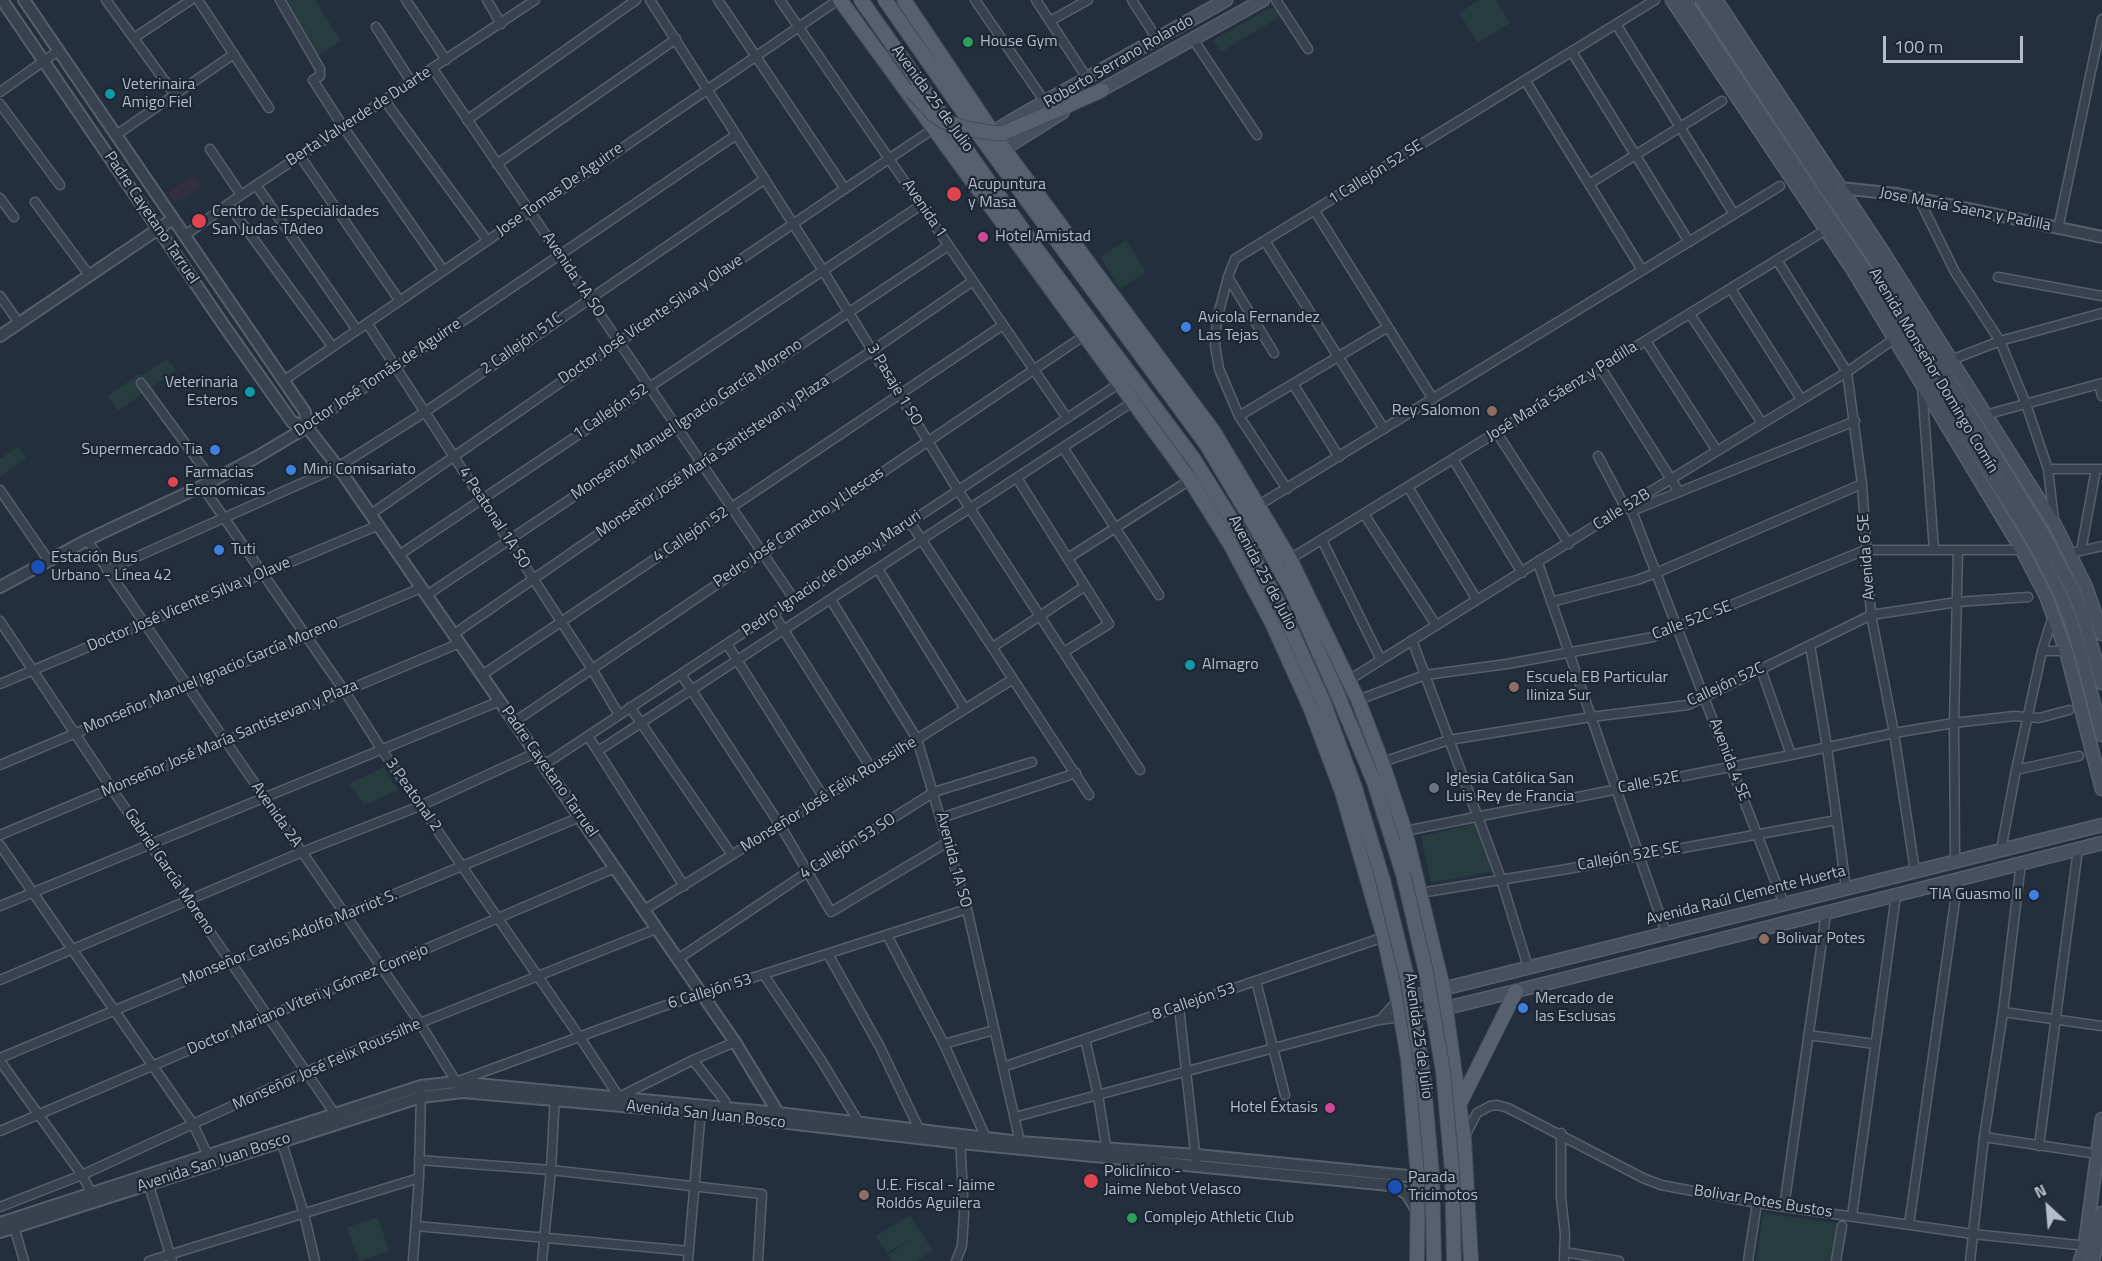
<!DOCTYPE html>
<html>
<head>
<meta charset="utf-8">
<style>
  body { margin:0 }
  #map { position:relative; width:2102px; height:1261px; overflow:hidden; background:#242f3e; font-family:"Titillium Web",sans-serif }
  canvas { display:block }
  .north { position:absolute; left:2018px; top:1177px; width:60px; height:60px; -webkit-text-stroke:4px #1d2633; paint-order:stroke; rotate:334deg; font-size:16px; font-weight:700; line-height:24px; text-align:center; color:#b4bcc9 }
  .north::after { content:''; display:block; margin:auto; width:21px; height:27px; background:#b4bcc9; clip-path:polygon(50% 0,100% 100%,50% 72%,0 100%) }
  .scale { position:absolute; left:1883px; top:36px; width:140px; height:27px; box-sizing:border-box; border:3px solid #b4bcc9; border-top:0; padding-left:8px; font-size:18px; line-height:21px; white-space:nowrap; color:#b4bcc9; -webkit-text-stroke:4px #1d2633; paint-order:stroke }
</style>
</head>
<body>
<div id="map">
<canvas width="2102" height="1261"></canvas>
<div class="north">N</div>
<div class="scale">100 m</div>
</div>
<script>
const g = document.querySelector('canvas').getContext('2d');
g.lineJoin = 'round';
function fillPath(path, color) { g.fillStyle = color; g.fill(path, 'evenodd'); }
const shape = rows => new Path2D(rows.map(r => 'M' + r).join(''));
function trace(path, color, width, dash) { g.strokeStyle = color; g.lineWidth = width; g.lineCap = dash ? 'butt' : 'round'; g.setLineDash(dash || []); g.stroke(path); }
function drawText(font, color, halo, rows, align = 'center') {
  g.font = font + ' "Titillium Web",sans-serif'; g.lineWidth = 4.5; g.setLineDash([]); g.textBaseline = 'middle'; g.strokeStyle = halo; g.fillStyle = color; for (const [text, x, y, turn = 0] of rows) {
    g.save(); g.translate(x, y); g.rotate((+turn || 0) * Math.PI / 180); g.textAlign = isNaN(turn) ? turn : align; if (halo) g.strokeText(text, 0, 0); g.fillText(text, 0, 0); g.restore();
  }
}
const medical = shape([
  [194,175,201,187,175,203,168,192],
  [1088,1169,1098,1170,1094,1192,1084,1191]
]);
const green = shape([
  [286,0,315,0,341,41,318,55],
  [1480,0,1495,0,1510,23,1478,43,1459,13],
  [1270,8,1276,8,1283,15,1221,52,1213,40],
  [1126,240,1146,272,1120,289,1100,257],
  [167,359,176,370,118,411,108,396,139,374,142,375],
  [18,447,26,458,0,477,0,459],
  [384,767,398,790,365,805,349,784],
  [1478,823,1495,871,1431,883,1421,836],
  [1763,1213,1837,1223,1831,1261,1756,1261],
  [910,1215,933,1251,916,1261,892,1261,888,1255,916,1236,887,1253,876,1236],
  [378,1217,389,1251,359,1261,347,1227]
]);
const minor = shape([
  [106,0,175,95],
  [198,0,269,108],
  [280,0,320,69,320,76,313,80,344,128,443,270],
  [406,0,446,60],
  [487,0,501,24],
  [650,0,822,269,958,490,1140,770],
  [718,0,845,189],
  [780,0,1067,418],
  [975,0,1045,102],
  [1036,0,1087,78],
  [1132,0,1157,39],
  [1276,0,1308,49],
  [1050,21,1088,0],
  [1616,24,1734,214],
  [376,27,412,83],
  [134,38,191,0],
  [1193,39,1257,135],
  [1572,52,1689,242],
  [433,69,794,599],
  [1525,80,1642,270],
  [0,92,58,51],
  [385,101,487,240],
  [0,104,60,185],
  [467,120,636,0],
  [116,135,234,54],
  [210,149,241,195],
  [300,156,399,300],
  [497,164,676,39],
  [1589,184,1722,101],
  [256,185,357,330],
  [0,198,14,217],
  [1919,199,1955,272,2000,341,2026,404,2048,469,2054,521],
  [35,202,89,275],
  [228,204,332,346],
  [1315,211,1433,399],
  [2058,229,2102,19],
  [184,236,241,195,535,0],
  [1265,241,1384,429],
  [1777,260,1847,372,1862,484,1871,615,1894,733,1915,871],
  [1228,277,1274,353],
  [1998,277,2102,296],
  [1731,289,1801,399],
  [0,296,19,323],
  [1690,314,1762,423],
  [367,323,592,669,619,715],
  [1646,341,1717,451],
  [1951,360,2000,341,2102,313],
  [1601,368,1679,492],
  [283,381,838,0],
  [141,383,212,480],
  [1293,384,1339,457],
  [2099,384,2102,396],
  [1922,386,1934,550],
  [1985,415,2102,383],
  [1239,416,1388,327],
  [307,427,736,135],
  [1497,433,1569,544],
  [1064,449,1159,595],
  [1598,456,1625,507,1632,511,1784,904],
  [1453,459,1522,573],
  [2048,469,2102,469],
  [1017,478,1109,624,1064,652],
  [202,486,345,692,382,750,579,1036,619,1097,618,1100],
  [1408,487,1477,600],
  [1287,489,1239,416,1219,369,1215,345,1217,319,1228,277,1235,259,1655,0],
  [0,490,49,561],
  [1259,505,1780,186],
  [1632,511,1855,421],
  [371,514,619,342,933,129],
  [1364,514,1436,625],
  [910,522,1089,795],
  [87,540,420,1023,458,1085],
  [1322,540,1381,660],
  [2081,551,2096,469],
  [2076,552,2102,546],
  [399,555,921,205],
  [1068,558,1190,480],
  [1290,559,1829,228],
  [1538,563,1666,933],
  [878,569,965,709],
  [107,570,338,467,425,412,765,179],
  [427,595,948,246],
  [831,600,917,739,967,909,1020,1142],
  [1551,602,1637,580,1656,573,1862,484],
  [773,613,871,768],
  [0,621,112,789,337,1117],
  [454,634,701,463,873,350,973,281],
  [1412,640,1501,879,1528,967],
  [727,644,824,798],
  [1810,645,1827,747,1846,888],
  [993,647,1085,586],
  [2042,651,2066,651],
  [1761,669,1791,755],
  [681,674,780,825,831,912,948,842],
  [482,675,1003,325],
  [1349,680,1625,507,1847,372,1894,339],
  [0,684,379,525],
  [1358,700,1425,675,1507,664,1653,637,1865,550,2022,550],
  [630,707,732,855],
  [514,722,1085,335],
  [588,736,684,886],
  [598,751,1134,401],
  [1382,762,1449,740,1591,717,1688,705,1871,615,1957,602,2028,597],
  [0,765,421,588],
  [544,765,1120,383],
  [2016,770,2079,756],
  [941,818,1076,773],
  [1405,831,1791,755,1894,733,1954,723,2014,716,2039,718,2069,710],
  [0,835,460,643],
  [0,845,193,1124,210,1160],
  [2001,850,2016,770,2042,651,2053,616],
  [1955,861,1954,723,1958,550],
  [1420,893,1567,869,1837,820],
  [0,906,500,701],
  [644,910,1013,679],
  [887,935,944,1044,986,1138],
  [828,954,880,1047,921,1133],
  [678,959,809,871,934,792,1032,762],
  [764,975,821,1060,861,1126],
  [0,980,302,852,420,806,535,753],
  [1256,981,1285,1095],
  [1179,1007,1196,1161],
  [2003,1012,2102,1026],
  [1381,1019,1398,1000],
  [1808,1035,1875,1044],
  [1085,1039,1098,1095,1107,1152],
  [944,1044,994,1030],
  [0,1058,580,817],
  [693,1060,725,1101],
  [0,1061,82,1175,94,1198],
  [1003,1067,1384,937],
  [456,1082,658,1008,967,909],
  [619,1097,693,1060,735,1042],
  [1015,1117,1379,1020,1401,1017],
  [0,1131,615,868],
  [1561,1133,1561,1197,1565,1234,1564,1261],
  [280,1136,304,1214,315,1261],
  [1465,1136,1477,1113,1490,1106,1497,1105,1508,1108,1643,1178,1661,1185,1757,1203,1973,1234,2088,1246],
  [1984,1137,2098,1154],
  [2039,1146,2078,849],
  [419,1160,551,1170,762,1194,758,1261],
  [147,1179,172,1261],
  [0,1207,82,1175,306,1072,420,1023,656,929],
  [1784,1207,1826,913],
  [1852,1216,1896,895],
  [13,1223,24,1261],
  [1909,1225,1958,880],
  [416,1226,689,1251],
  [1564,1252,1619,1261],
  [149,1261,419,1178],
  [413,1261,419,1178,421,1093],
  [542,1261,551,1170,555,1094],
  [688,1261,701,1109],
  [956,1261,962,1246,964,1214,960,1137],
  [1748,1261,1757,1203],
  [1836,1261,1842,1226],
  [1970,1261,1984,1137,2003,1012,2021,863]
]);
const tertiary = shape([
  [2,0,225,327,292,422,307,427],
  [24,0,305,412,307,427,338,467,735,1042,780,1116],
  [1834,189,1840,188,1897,194,2102,237],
  [0,336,173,219],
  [0,587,87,540,202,486,255,458,307,427],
  [0,1223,421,1086,456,1082,778,1113,1020,1142,1197,1155,1418,1177],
  [0,1232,421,1097,463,1092,701,1113,961,1143,1389,1185,1398,1188,1407,1194,1419,1213]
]);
const secondary = shape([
  [1672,0,1853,270,2022,550,2046,596,2066,651,2102,789],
  [1684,0,1862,266,2033,541,2060,593,2071,622,2080,651,2102,735],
  [1702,0,1827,190,1874,258,2043,534,2073,590,2083,616,2102,683],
  [1716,0,1883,252,2055,525,2086,587,2102,634],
  [1094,94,1263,0],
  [990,134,1023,114,1226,0],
  [996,154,1063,112],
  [1402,999,2102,825],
  [1405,1016,1446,1008,1516,991,2102,843],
  [2080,1261,2085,1245,2102,1119],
  [2093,1261,2102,1213]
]);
const primary = shape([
  [840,0,1190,480,1230,544,1272,623,1310,707,1342,792,1384,937,1398,1000,1408,1059,1418,1177,1417,1261],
  [861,0,1035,247,1193,458,1242,536,1283,612,1323,701,1355,788,1383,880],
  [885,0,982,139,1206,444,1255,526,1291,590,1337,693,1374,782,1403,874],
  [904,0,1004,149,1214,432,1290,559,1358,700,1382,762,1405,831,1443,988,1464,1139,1471,1261],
  [1062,108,1102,90],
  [1460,1103,1516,991]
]);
const primaryBridge = shape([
  [912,92,934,115,943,121,968,129,994,133,1003,133,1062,108],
  [1403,874,1426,972,1443,1071,1452,1171,1454,1261],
  [1383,880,1407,977,1423,1075,1432,1174,1434,1261]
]);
const markers = [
  [968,42,6,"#2e9e5b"],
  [110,94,6,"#0f9aa8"],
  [954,194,8,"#e0444e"],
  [199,221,8,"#e0444e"],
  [983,237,6,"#d1479c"],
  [1186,327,6,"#3f7fe0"],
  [250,392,6,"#0f9aa8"],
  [1492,411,6,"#8d6e63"],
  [215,450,6,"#3f7fe0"],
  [291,470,6,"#3f7fe0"],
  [173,482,6,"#e0444e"],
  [219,550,6,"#3f7fe0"],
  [38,567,8,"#1a4fb4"],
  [1190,665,6,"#0f9aa8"],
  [1514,687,6,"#8d6e63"],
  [1434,788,6,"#6b7280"],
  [2034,895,6,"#3f7fe0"],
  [1764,939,6,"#8d6e63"],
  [1523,1008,6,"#3f7fe0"],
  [1330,1108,6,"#d1479c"],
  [1091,1181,8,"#e0444e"],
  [1395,1187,8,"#1a4fb4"],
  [864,1195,6,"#8d6e63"],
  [1132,1218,6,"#2e9e5b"]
];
const poiNames = [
  ["House Gym",980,42],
  ["Veterinaira",122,85],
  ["Amigo Fiel",122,103],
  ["Acupuntura",968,185],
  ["y Masa",968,203],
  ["Centro de Especialidades",212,212],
  ["San Judas TAdeo",212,230],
  ["Hotel Amistad",995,237],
  ["Avicola Fernandez",1198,318],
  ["Las Tejas",1198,336],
  ["Veterinaria",238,383,"right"],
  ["Esteros",238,401,"right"],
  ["Rey Salomon",1480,411,"right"],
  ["Supermercado Tia",203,450,"right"],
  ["Mini Comisariato",303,470],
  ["Farmacias",185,473],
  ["Economicas",185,491],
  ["Tuti",231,550],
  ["Estación Bus",51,558],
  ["Urbano - Línea 42",51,576],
  ["Almagro",1202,665],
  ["Escuela EB Particular",1526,678],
  ["Iliniza Sur",1526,696],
  ["Iglesia Católica San",1446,779],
  ["Luis Rey de Francia",1446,797],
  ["TIA Guasmo II",2022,895,"right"],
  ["Bolivar Potes",1776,939],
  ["Mercado de",1535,999],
  ["las Esclusas",1535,1017],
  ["Hotel Éxtasis",1318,1108,"right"],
  ["Policlínico -",1104,1172],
  ["Jaime Nebot Velasco",1104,1190],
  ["Parada",1408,1178],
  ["Tricimotos",1408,1196],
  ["U.E. Fiscal - Jaime",876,1186],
  ["Roldós Aguilera",876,1204],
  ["Complejo Athletic Club",1144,1218]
];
const streetNames = [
  ["Roberto Serrano Rolando",1119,62,-30],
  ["Avenida 25 de Julio",932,99,54],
  ["Berta Valverde de Duarte",359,117,-33],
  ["1 Callejón 52 SE",1376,173,-32],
  ["Jose Tomas De Aguirre",560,190,-35],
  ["Avenida 1",924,209,56],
  ["Jose María Saenz y Padilla",1965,210,11],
  ["Padre Cayetano Tarruel",151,218,56],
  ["Avenida 1A SO",573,275,56],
  ["Doctor José Vicente Silva y Olave",651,320,-34],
  ["2 Callejón 51C",522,344,-35],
  ["Avenida Monseñor Domingo Comín",1933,371,59],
  ["Doctor José Tomás de Aguirre",378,378,-34],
  ["3 Pasaje 1 SO",894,385,59],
  ["José María Sáenz y Padilla",1562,392,-32],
  ["1 Callejón 52",611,412,-34],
  ["Monseñor Manuel Ignacio García Moreno",687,420,-34],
  ["Monseñor José María Santistevan y Plaza",713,457,-34],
  ["Calle 52B",1622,510,-32],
  ["4 Peatonal 1A SO",494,518,57],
  ["Pedro José Camacho y Llescas",799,528,-34],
  ["4 Callejón 52",691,535,-34],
  ["Avenida 6 SE",1867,557,-94],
  ["Avenida 25 de Julio",1262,573,62],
  ["Pedro Ignacio de Olaso y Maruri",832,574,-34],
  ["Doctor José Vicente Silva y Olave",189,605,-23],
  ["Calle 52C SE",1692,621,-21],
  ["Monseñor Manuel Ignacio García Moreno",211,676,-23],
  ["Callejón 52C",1726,685,-25],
  ["Monseñor José María Santistevan y Plaza",230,739,-23],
  ["Avenida 4 SE",1729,760,69],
  ["Padre Cayetano Tarruel",549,772,55],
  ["Calle 52E",1649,783,-11],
  ["3 Peatonal 2",413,795,55],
  ["Monseñor José Félix Roussilhe",829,795,-32],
  ["Avenida 2A",276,815,55],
  ["4 Callejón 53 SO",848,847,-32],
  ["Callejón 52E SE",1629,857,-10],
  ["Avenida 1A SO",953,860,75],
  ["Gabriel García Moreno",169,872,56],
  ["Avenida Raúl Clemente Huerta",1746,896,-14],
  ["Monseñor Carlos Adolfo Marriot S.",290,938,-22],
  ["6 Callejón 53",710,992,-17],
  ["Doctor Mariano Viteri y Gómez Cornejo",308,1000,-23],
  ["8 Callejón 53",1194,1002,-19],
  ["Avenida 25 de Julio",1418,1036,82],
  ["Monseñor José Felix Roussilhe",327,1065,-24],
  ["Avenida San Juan Bosco",706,1115,6],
  ["Avenida San Juan Bosco",214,1163,-18],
  ["Bolivar Potes Bustos",1763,1202,9]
];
fillPath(medical, '#32303f');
fillPath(green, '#263c3f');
trace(minor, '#565f6c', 11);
trace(tertiary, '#565f6c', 14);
trace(secondary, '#565f6c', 15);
trace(primary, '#414a57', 16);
trace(minor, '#38414e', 8);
trace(tertiary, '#38414e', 10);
trace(secondary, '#465061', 12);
trace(primary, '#56606e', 14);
trace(primaryBridge, '#414a57', 16, []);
trace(primaryBridge, '#56606e', 14);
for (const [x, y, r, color] of markers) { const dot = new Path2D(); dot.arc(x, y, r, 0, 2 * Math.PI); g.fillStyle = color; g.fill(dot); trace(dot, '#1d2633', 2); }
drawText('16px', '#b4bcc9', '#1d2633', poiNames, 'left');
drawText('16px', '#b4bcc9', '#1d2633', streetNames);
</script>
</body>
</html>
